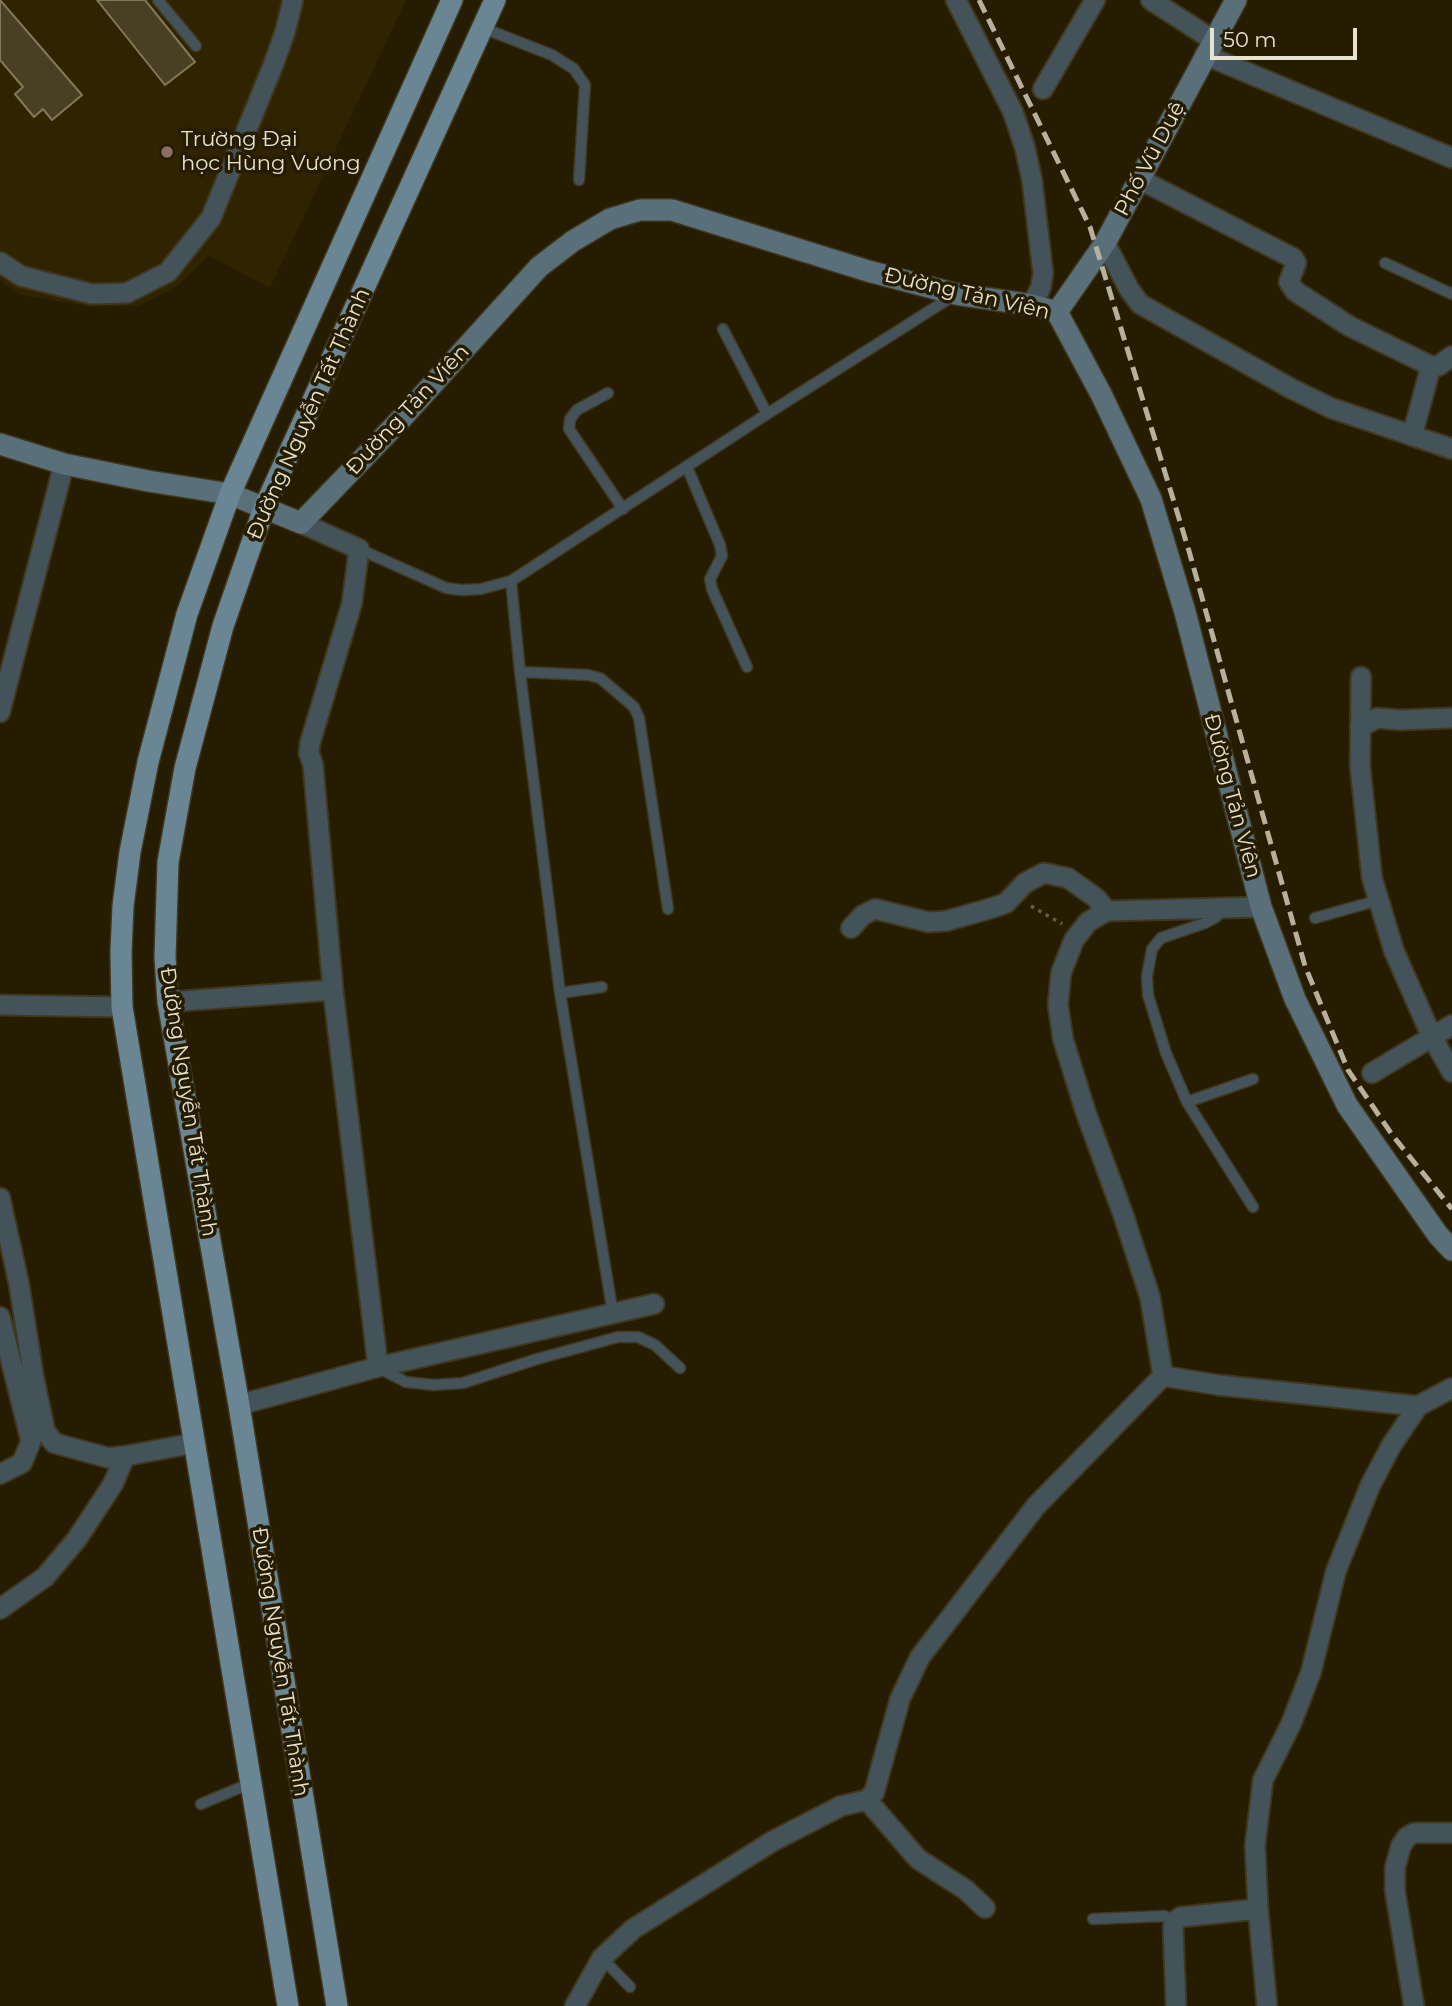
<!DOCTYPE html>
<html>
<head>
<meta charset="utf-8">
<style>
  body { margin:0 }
  #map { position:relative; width:1452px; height:2006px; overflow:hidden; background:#251c01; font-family:Montserrat,sans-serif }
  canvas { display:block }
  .scale { position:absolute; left:1210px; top:28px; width:147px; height:32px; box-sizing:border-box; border:4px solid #e8e2d1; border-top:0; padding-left:9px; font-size:21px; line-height:24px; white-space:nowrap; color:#e8e2d1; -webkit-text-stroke:5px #251c01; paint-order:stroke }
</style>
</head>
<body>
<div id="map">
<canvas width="1452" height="2006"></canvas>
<div class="scale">50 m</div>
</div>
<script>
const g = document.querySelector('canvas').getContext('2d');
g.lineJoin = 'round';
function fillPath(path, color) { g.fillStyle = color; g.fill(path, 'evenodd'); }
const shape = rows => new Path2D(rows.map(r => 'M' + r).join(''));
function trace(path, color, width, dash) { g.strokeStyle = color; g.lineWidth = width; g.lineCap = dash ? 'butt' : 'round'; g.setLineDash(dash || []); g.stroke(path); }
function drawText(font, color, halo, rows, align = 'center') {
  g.font = font + ' Montserrat,sans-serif'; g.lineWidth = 7; g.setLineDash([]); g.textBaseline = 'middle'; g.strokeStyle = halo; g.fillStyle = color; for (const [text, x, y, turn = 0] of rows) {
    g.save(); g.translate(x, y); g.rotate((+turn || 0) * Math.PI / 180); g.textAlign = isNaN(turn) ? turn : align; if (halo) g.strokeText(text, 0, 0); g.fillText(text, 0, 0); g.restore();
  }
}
const built = shape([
  [0,0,406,0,270,288,209,256,177,286,139,306,90,307,20,295,0,281]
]);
const building = shape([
  [0,0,82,95,52,120,43,109,34,117,15,94,23,87,0,60,0,0],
  [97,0,145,0,195,62,165,85,97,0]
]);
const path = shape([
  [1031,906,1062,924]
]);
const lane = shape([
  [158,0,196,46],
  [483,28,552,55,574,69,585,85,579,180],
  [1385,263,1452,294],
  [723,329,767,414],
  [608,393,577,410,570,419,569,429,623,509],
  [687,467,720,545,722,556,710,579,712,589,747,667],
  [359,549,446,588,462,590,481,589,511,581,767,414,953,296],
  [511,581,520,672,560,993,613,1314],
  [520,672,588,675,600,678,634,707,639,718,668,909],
  [1223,908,1216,917,1205,923,1161,938,1152,949,1147,976,1148,995,1166,1053,1187,1102,1253,1207],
  [1315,918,1379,900],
  [560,993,602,987],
  [1187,1102,1253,1079],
  [381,1369,406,1382,434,1385,463,1383,537,1359,618,1337,638,1337,655,1345,680,1368],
  [201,1804,251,1783],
  [1093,1919,1165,1916,1175,1921],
  [602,1958,630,1987]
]);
const street = shape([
  [956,0,1013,112,1025,148,1032,180,1043,273,1041,287,1032,305],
  [1151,0,1213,40],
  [1205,55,1452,158],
  [1043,89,1095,0],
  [1139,179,1293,258,1296,263,1289,282,1295,291,1349,326,1431,366,1438,366,1452,356],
  [1105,243,1129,289,1140,304,1292,389,1331,408,1452,449],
  [0,262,21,276,92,294,127,293,168,272,211,218,274,63,285,32,293,0],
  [1412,436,1431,366],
  [1361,677,1360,766,1372,878,1394,951,1432,1037,1452,1072],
  [0,712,64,464],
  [1360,727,1377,718,1400,720,1452,718],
  [851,928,863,915,875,909,928,922,946,921,992,908,1006,903,1025,883,1044,873,1068,878,1096,898,1107,911],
  [168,1002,333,990],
  [0,1005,122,1007],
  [1372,1073,1452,1025],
  [0,1198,19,1284,34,1379,45,1431,54,1443,109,1458,125,1456],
  [0,1317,31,1441,22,1463,0,1474],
  [378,1367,654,1304],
  [1163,1376,1150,1297,1123,1214,1086,1113,1063,1039,1058,1005,1061,973,1074,940,1088,922,1107,911,1261,907],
  [239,1405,378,1367,333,990,313,765,309,753,310,743,352,603,359,549,301,523],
  [0,1609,45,1577,77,1539,113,1484,125,1456,195,1443],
  [867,1800,918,1859,966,1890,985,1908],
  [575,2006,602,1958,633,1929,773,1841,841,1806,867,1800,874,1793,900,1699,920,1657,1036,1506,1163,1376,1218,1385,1418,1406,1452,1388],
  [1176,2006,1173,1927,1175,1921,1181,1917,1258,1909],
  [1267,2006,1258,1909,1255,1845,1263,1780,1291,1724,1311,1672,1336,1571,1370,1486,1391,1446,1418,1406],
  [1414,2006,1395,1891,1395,1868,1401,1846,1407,1837,1414,1833,1452,1833]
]);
const secondary = shape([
  [1057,312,1105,243,1236,0],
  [0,444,64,464,148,481,230,494,301,523,403,417,539,267,573,241,610,219,640,210,672,210,868,271,956,294,1032,305,1057,312,1101,394,1151,499,1185,612,1261,907,1295,999,1347,1105,1438,1235,1452,1250]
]);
const primary = shape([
  [288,2006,122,1007,121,952,123,906,130,852,148,762,187,614,230,494,452,0],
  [337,2006,239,1405,168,1002,165,957,168,862,185,768,223,626,264,508,495,0]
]);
const rail = shape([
  [979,0,1090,227,1189,551,1305,966,1348,1070,1393,1136,1452,1209]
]);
const markers = [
  [167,152,7,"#8d6e63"]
];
const poiNames = [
  ["Trường Đại",181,140],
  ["học Hùng Vương",181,164]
];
const streetNames = [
  ["Phố Vũ Duệ",1150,159,-62],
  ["Đường Tản Viên",967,294,13],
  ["Đường Tản Viên",408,410,-47],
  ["Đường Nguyễn Tất Thành",309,414,-66],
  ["Đường Tản Viên",1232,796,75],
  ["Đường Nguyễn Tất Thành",188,1102,81],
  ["Đường Nguyễn Tất Thành",280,1662,81]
];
fillPath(built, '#302400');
fillPath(building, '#493f22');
trace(building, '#83795a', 2);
trace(lane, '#40381e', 13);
trace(street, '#40381e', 23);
trace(secondary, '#40381e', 24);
trace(primary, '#40381e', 24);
trace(path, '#665e46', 3.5, [3.5, 5]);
trace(lane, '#445259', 10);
trace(street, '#445259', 19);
trace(secondary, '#59707b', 21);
trace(primary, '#6a8695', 21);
trace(rail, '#b7b09d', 5, [14, 7]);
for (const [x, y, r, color] of markers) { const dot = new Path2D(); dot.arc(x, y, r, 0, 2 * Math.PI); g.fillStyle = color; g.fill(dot); trace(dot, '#251c01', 2.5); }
drawText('21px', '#e8e2d1', '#251c01', poiNames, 'left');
drawText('21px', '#e8e2d1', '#251c01', streetNames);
</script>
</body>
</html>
